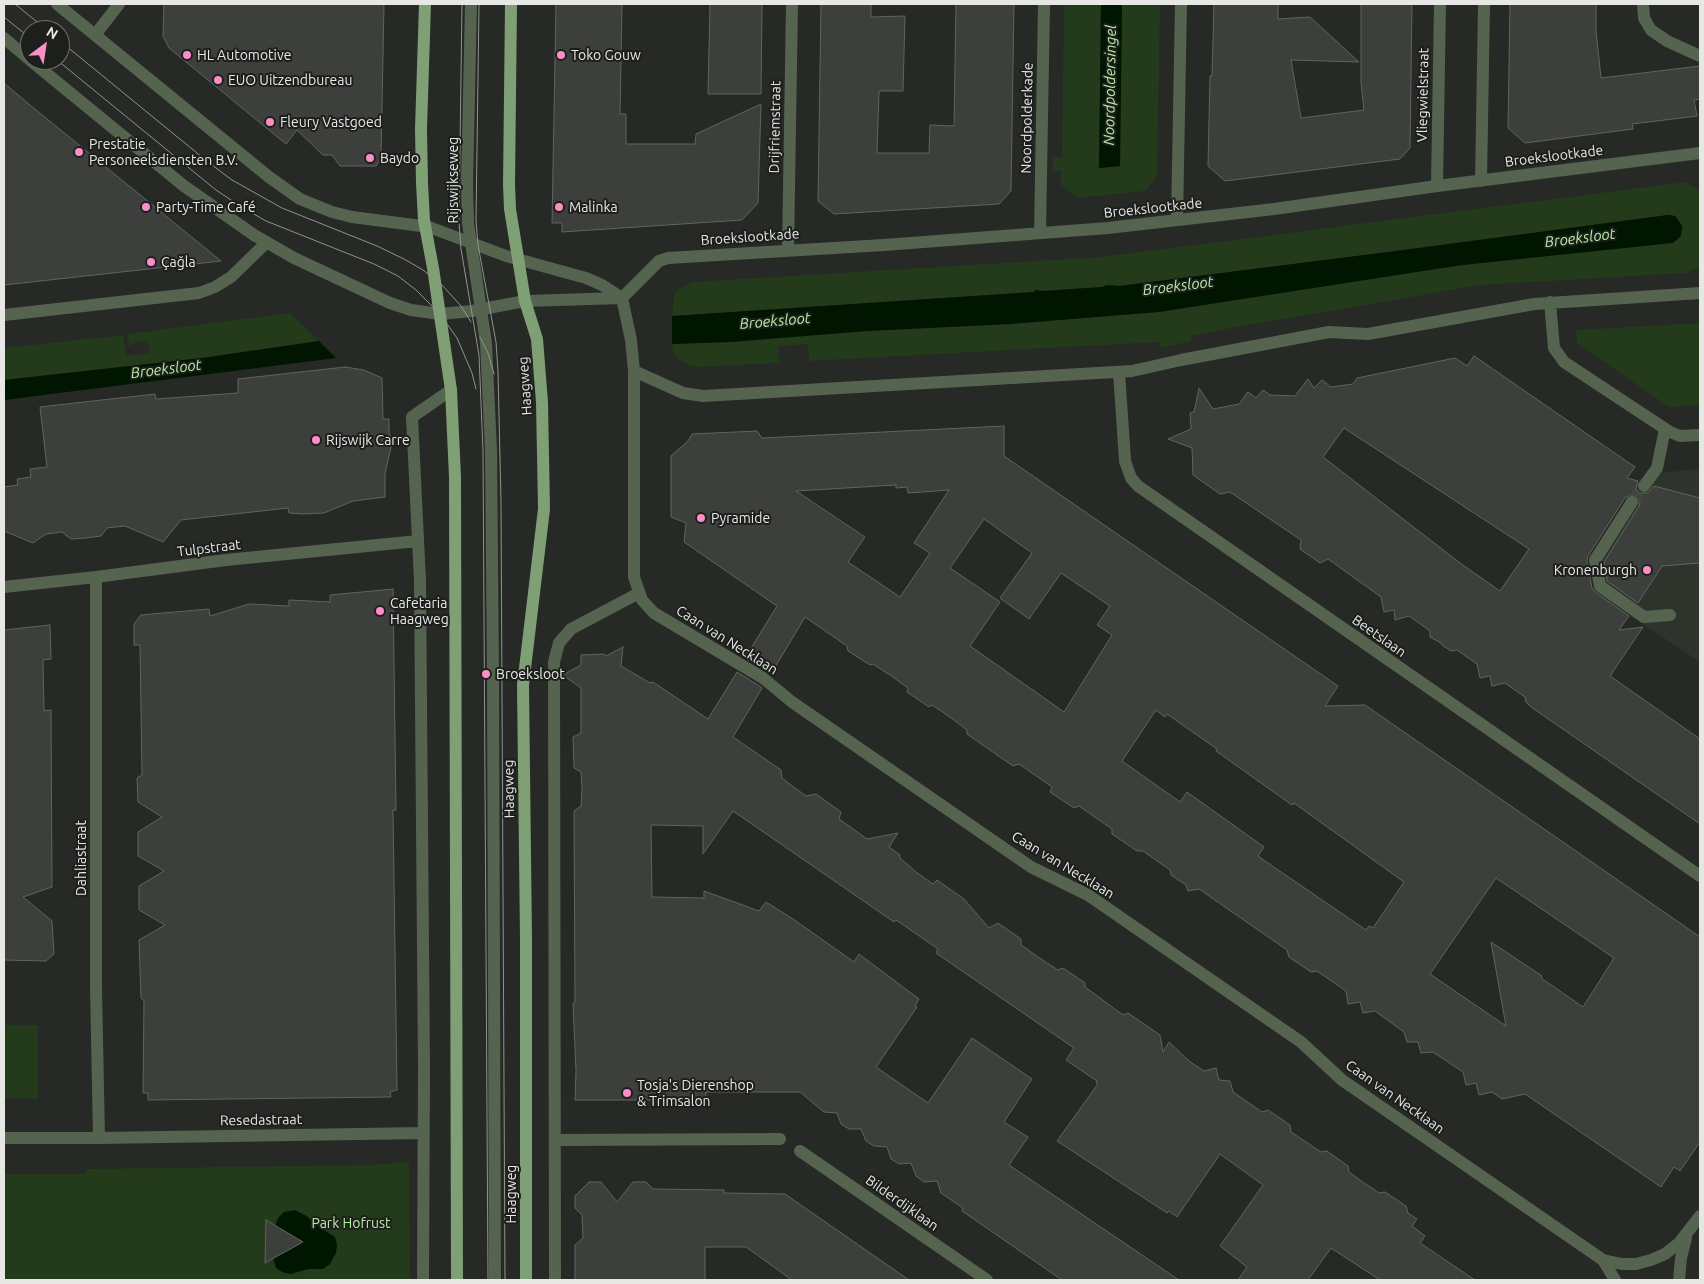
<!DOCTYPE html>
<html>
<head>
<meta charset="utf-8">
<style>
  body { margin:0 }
  #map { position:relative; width:1704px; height:1284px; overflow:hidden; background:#262925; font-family:Ubuntu,sans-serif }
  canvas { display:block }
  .frame { position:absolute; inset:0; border:5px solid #e7e8e6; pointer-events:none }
  .north { position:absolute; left:20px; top:20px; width:50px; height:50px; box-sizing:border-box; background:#1d1f1c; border:1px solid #6e6f6d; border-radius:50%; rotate:31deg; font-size:14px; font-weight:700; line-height:20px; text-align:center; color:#e7e8e6 }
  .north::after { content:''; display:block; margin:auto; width:18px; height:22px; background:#fa8fc8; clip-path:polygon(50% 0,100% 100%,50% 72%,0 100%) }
</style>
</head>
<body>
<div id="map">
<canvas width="1704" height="1284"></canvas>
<div class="frame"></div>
<div class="north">N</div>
</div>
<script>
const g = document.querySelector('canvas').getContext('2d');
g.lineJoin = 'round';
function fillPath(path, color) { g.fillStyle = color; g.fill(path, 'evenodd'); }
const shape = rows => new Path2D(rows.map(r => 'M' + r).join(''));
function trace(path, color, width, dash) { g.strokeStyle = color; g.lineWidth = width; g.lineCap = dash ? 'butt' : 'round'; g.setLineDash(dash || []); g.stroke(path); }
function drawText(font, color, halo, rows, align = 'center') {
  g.font = font + ' Ubuntu,sans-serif'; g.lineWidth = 4; g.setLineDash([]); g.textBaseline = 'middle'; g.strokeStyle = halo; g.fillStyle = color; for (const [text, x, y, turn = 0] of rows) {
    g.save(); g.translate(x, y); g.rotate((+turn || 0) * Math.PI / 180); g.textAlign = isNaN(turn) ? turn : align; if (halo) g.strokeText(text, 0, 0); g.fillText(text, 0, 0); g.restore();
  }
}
const built = shape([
  [1700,469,1700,662,1592,590,1597,582,1590,557,1648,474]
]);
const green = shape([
  [1064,4,1101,4,1099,168,1120,166,1122,4,1160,4,1157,176,1145,191,1078,198,1061,185,1061,171,1053,171,1053,157,1062,157],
  [1678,183,1686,183,1700,191,1700,267,1686,273,1481,285,1231,328,1191,336,1191,341,1160,348,1159,342,809,361,808,344,778,346,779,363,697,367,690,366,680,360,675,356,673,350,672,344,730,342,867,331,1010,324,1159,312,1423,270,1678,240,1682,231,1679,220,1675,216,1668,215,1388,252,1119,286,1107,285,1102,287,1042,291,1041,290,1034,292,672,316,674,296,679,289,692,282,1101,257],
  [290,313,319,341,202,358,4,380,4,348,123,335,126,356,150,353,148,341,132,343,132,346,129,346,128,334],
  [1700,323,1700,405,1669,407,1577,343,1576,330],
  [4,1025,38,1025,38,1099,4,1098],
  [409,1162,410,1280,4,1280,4,1174,86,1174,87,1169,367,1165]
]);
const water = shape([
  [1101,4,1122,4,1120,166,1099,168],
  [1668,215,1675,216,1682,226,1681,236,1673,243,1462,265,1159,312,1010,324,867,331,730,342,672,344,672,316,1034,292,1035,290,1043,291,1102,287,1107,285,1119,286,1388,252],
  [319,341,336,358,4,400,4,380,202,358],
  [295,1210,308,1217,313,1223,335,1237,337,1245,336,1253,330,1264,323,1269,309,1269,290,1274,282,1272,276,1268,272,1255,279,1255,291,1249,291,1235,280,1228,274,1229,278,1218,284,1212]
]);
const building = shape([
  [164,4,384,4,381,158,376,166,340,166,332,155,323,155,297,130,286,144,169,48,163,36,164,4],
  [556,4,622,4,620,114,626,114,626,144,695,144,696,134,761,104,758,203,742,220,562,232,562,223,552,223,556,4],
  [710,4,762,4,761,94,708,94,710,4],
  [821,4,871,4,871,17,905,16,903,91,879,91,877,153,929,153,930,125,954,126,956,4,1014,4,1011,191,999,204,834,214,818,201,821,4],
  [1214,4,1278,4,1278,19,1310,17,1359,62,1291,60,1301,118,1364,110,1361,83,1361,4,1412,4,1410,148,1400,159,1225,181,1208,166,1210,76,1212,76,1214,4],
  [1510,4,1596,4,1596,31,1601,78,1700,66,1700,99,1694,100,1697,116,1632,124,1633,129,1525,143,1508,128,1510,4],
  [4,83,30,105,221,261,4,285,4,83],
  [1474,356,1635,467,1627,478,1638,481,1636,489,1640,493,1648,493,1654,486,1700,498,1700,563,1662,566,1638,603,1607,581,1604,562,1639,506,1640,502,1637,495,1632,494,1625,498,1588,556,1587,561,1592,588,1595,592,1629,616,1619,630,1643,627,1610,676,1700,739,1700,824,1531,707,1526,702,1525,697,1505,683,1492,686,1490,676,1480,678,1477,664,1457,650,1451,651,1442,645,1441,643,1430,637,1430,631,1419,623,1409,616,1395,620,1394,610,1384,612,1381,597,1328,559,1320,563,1300,549,1301,540,1230,492,1220,494,1193,475,1192,448,1168,439,1191,429,1190,413,1194,412,1199,388,1213,409,1239,404,1248,392,1256,398,1263,390,1270,395,1295,396,1308,379,1314,388,1322,380,1331,387,1353,384,1357,378,1455,358,1467,366,1474,356],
  [1344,428,1529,549,1500,591,1460,563,1323,457,1344,428],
  [345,367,364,370,382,378,383,419,389,419,389,434,393,438,385,474,385,497,353,501,324,513,303,514,289,513,288,508,181,520,163,542,125,526,107,528,101,536,86,538,71,539,62,532,46,534,33,543,4,531,4,487,18,485,17,479,31,477,30,469,47,467,40,407,155,394,156,399,238,393,238,379,345,367],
  [1004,426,1004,456,1338,686,1325,706,1365,705,1700,937,1700,1142,1680,1171,1674,1167,1661,1187,1525,1094,1502,1099,1492,1092,1479,1095,1476,1083,1466,1085,1463,1072,1433,1052,1421,1053,1418,1042,1407,1042,1404,1032,1375,1011,1363,1013,1360,1002,1348,1004,1346,991,1317,971,1311,972,1289,957,1287,950,1199,889,1188,891,1186,885,1171,875,1170,870,1143,851,1137,851,1112,834,1112,829,1079,806,1074,808,1050,792,1052,787,1035,775,1019,764,1013,766,967,734,967,730,950,717,932,705,929,707,907,692,908,688,890,675,873,664,870,665,848,651,847,646,805,617,771,674,745,658,777,606,684,542,686,523,671,517,671,456,688,441,692,434,757,431,762,438,1004,426],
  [896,485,896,488,907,487,908,493,949,490,914,543,930,553,900,597,848,562,865,537,796,491,896,485],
  [984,519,1032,553,1000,598,1029,619,1061,573,1110,606,1097,625,1112,635,1064,712,970,646,1000,602,950,568,984,519],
  [1156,710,1165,717,1167,714,1217,749,1216,751,1292,805,1294,803,1404,882,1373,928,1369,926,1366,930,1265,861,1258,856,1264,847,1187,792,1180,802,1122,761,1156,710],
  [1496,878,1614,958,1583,1007,1541,978,1542,976,1491,942,1506,1026,1430,974,1496,878],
  [393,589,396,810,393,810,397,1090,390,1092,391,1097,148,1100,148,1093,143,1093,144,1001,141,998,139,940,165,925,139,910,139,886,164,871,138,856,138,832,162,817,138,802,137,778,142,775,140,645,134,645,134,624,141,615,209,609,210,616,249,604,289,606,289,600,330,602,330,595,393,589],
  [50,625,51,659,43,660,44,711,51,710,52,887,23,897,52,921,54,954,46,961,4,960,4,630,50,625],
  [623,647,621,666,650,683,653,682,708,719,737,672,758,685,762,688,733,737,781,770,782,778,795,788,806,796,816,794,841,812,839,819,867,839,898,833,889,847,900,855,900,858,916,872,933,884,937,880,964,899,989,928,998,923,1021,939,1021,945,1041,959,1058,970,1063,968,1085,983,1085,987,1123,1015,1128,1013,1160,1035,1163,1052,1169,1042,1189,1061,1204,1071,1216,1068,1219,1080,1230,1081,1233,1092,1262,1112,1268,1110,1290,1125,1291,1132,1321,1152,1327,1151,1348,1166,1349,1172,1364,1183,1379,1193,1385,1192,1406,1206,1408,1213,1417,1219,1412,1226,1425,1236,1420,1243,1475,1280,1380,1280,1331,1248,1308,1280,1238,1280,1247,1267,1220,1246,1263,1185,1220,1154,1177,1217,1169,1211,1167,1213,1057,1141,1098,1084,1096,1083,1097,1081,1066,1060,1074,1048,936,953,938,949,918,935,896,920,894,922,733,811,703,854,703,826,651,825,652,897,704,898,704,891,759,911,766,902,793,919,854,962,859,954,919,999,915,1006,917,1007,876,1067,928,1103,972,1038,1032,1079,1004,1122,1028,1137,1009,1165,1179,1280,1062,1280,962,1211,963,1208,941,1193,937,1181,924,1182,916,1176,911,1163,899,1164,891,1159,887,1147,874,1146,866,1141,861,1129,849,1129,841,1124,837,1113,824,1112,800,1092,706,1092,706,1107,683,1100,575,1100,576,1071,573,1004,575,1001,574,811,581,806,582,789,581,772,574,768,573,737,581,733,581,688,563,675,581,665,581,655,604,654,606,656,623,647],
  [589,1182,601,1182,617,1202,633,1182,646,1182,653,1189,724,1190,724,1193,785,1194,909,1280,792,1280,746,1247,705,1247,705,1280,575,1280,575,1245,583,1238,582,1215,575,1208,575,1196,589,1182],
  [266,1220,303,1242,265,1263,266,1220]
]);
const minorTunnel = shape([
  [1632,502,1644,486]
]);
const minor = shape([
  [57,4,269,177,300,199,332,212,352,217,429,227,506,256,586,278,602,285,622,298,631,340,634,371,634,577,642,600,654,613,763,678,792,702,1031,867,1088,895,1301,1042,1342,1080,1603,1260,1622,1264,1636,1264,1651,1260,1665,1254,1679,1243,1700,1216],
  [471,4,467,185,468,223,486,343,491,450,493,674,495,1280],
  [1643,4,1644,18,1651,30,1667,41,1700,56],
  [95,35,119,4],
  [4,38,30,60],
  [30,60,184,186,254,235,294,258,390,303,411,310,440,314,472,311,525,301,622,298,659,261,668,258,884,245,1108,228,1274,209,1437,186,1700,153],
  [1481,181,1484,4],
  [1437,186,1440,4],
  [1177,220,1181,4],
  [1040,233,1044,4],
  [788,250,792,4],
  [1550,302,1554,348,1564,362,1670,432,1680,436,1700,435],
  [4,315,199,293,215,287,231,277,266,243],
  [634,371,683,393,703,396,1132,371,1181,360,1329,332,1368,334,1534,304,1700,293],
  [1119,372,1125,461,1131,478,1138,486,1700,876],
  [1644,486,1657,468,1665,429],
  [1632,502,1595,560,1600,586,1644,617,1670,615],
  [96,577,96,987,99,1138],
  [4,587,96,577,226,560,418,541],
  [4,1138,99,1138,424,1133],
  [555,1140,780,1139],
  [800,1151,987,1280],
  [1603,1260,1615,1280],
  [423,1280,424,1068,420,581,412,417,451,390],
  [555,1280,554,662,559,643,571,629,639,593],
  [1679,1280,1681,1258,1686,1238]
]);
const major = shape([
  [425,4,421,129,422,183,424,220,433,268,451,390,455,477,457,1280],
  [511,4,509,185,510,209,525,301,537,339,542,402,544,509,523,685,526,939,526,1280]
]);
const tram = shape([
  [15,4,47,30],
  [462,4,459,222,461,249,479,355,483,451,488,1280],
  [479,4,476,220,478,245,496,342,498,371,501,502,505,1280],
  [4,17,30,38],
  [60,41,208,162,232,180,282,208,377,246,404,259,423,270,442,285,461,306,471,322],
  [57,60,216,190,240,206,266,221,374,264,398,276,416,290,440,314,457,338,472,373,476,389],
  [480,337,488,353,494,374]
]);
const markers = [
  [187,55,5,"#fa8fc8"],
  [561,55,5,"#fa8fc8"],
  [218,80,5,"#fa8fc8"],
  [270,122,5,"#fa8fc8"],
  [79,152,5,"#fa8fc8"],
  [370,158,5,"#fa8fc8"],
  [146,207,5,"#fa8fc8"],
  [559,207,5,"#fa8fc8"],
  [151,262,5,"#fa8fc8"],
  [316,440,5,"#fa8fc8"],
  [701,518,5,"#fa8fc8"],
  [1647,570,5,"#fa8fc8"],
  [380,611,5,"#fa8fc8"],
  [486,674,5,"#fa8fc8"],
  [627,1093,5,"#fa8fc8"]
];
const poiNames = [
  ["HL Automotive",197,55],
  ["Toko Gouw",571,55],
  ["EUO Uitzendbureau",228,80],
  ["Fleury Vastgoed",280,122],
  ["Prestatie",89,144],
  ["Personeelsdiensten B.V.",89,160],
  ["Baydo",380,158],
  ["Party-Time Café",156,207],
  ["Malinka",569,207],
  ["Çağla",161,262],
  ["Rijswijk Carre",326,440],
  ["Pyramide",711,518],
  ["Kronenburgh",1637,570,"right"],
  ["Cafetaria",390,603],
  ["Haagweg",390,619],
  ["Broeksloot",496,674],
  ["Tosja's Dierenshop",637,1085],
  ["& Trimsalon",637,1101]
];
const streetNames = [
  ["Vliegwielstraat",1423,95,-89],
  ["Noordpolderkade",1027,118,-89],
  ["Drijfriemstraat",775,127,-89],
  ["Broekslootkade",1554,156,-7],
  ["Rijswijkseweg",453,180,-90],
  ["Broekslootkade",1153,208,-6],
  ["Broekslootkade",750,237,-4],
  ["Haagweg",525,386,-94],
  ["Tulpstraat",209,548,-7],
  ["Beetslaan",1379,636,35],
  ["Caan van Necklaan",727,640,32],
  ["Haagweg",509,789,-91],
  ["Dahliastraat",81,858,-90],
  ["Caan van Necklaan",1063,865,31],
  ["Caan van Necklaan",1395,1097,35],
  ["Resedastraat",261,1120,-1],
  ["Haagweg",511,1194,-90],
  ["Bilderdijklaan",902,1203,35]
];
const parkNames = [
  ["Park Hofrust",351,1223]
];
const waterNames = [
  ["Noordpoldersingel",1110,85,-89],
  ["Broeksloot",1580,238,-7],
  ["Broeksloot",1178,286,-7],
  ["Broeksloot",775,321,-5],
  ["Broeksloot",166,369,-7]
];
fillPath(built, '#2e342c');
fillPath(green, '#233b1b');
fillPath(water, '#011600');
fillPath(building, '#3c3f3b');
trace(building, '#616460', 1);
trace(minorTunnel, '#434642', 12, [12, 6]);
trace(minor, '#54644f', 12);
trace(major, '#7f9f74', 12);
trace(tram, '#919390', 1);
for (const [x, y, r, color] of markers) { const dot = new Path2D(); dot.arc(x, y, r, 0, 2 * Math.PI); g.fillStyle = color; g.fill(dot); trace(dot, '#1d1f1c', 2); }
drawText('14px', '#e7e8e6', '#1d1f1c', poiNames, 'left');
drawText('14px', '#e7e8e6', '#1d1f1c', streetNames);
drawText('14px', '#b6eea3', '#1d1f1c', parkNames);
drawText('italic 15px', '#b5eca2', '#1d1f1c', waterNames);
</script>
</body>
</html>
